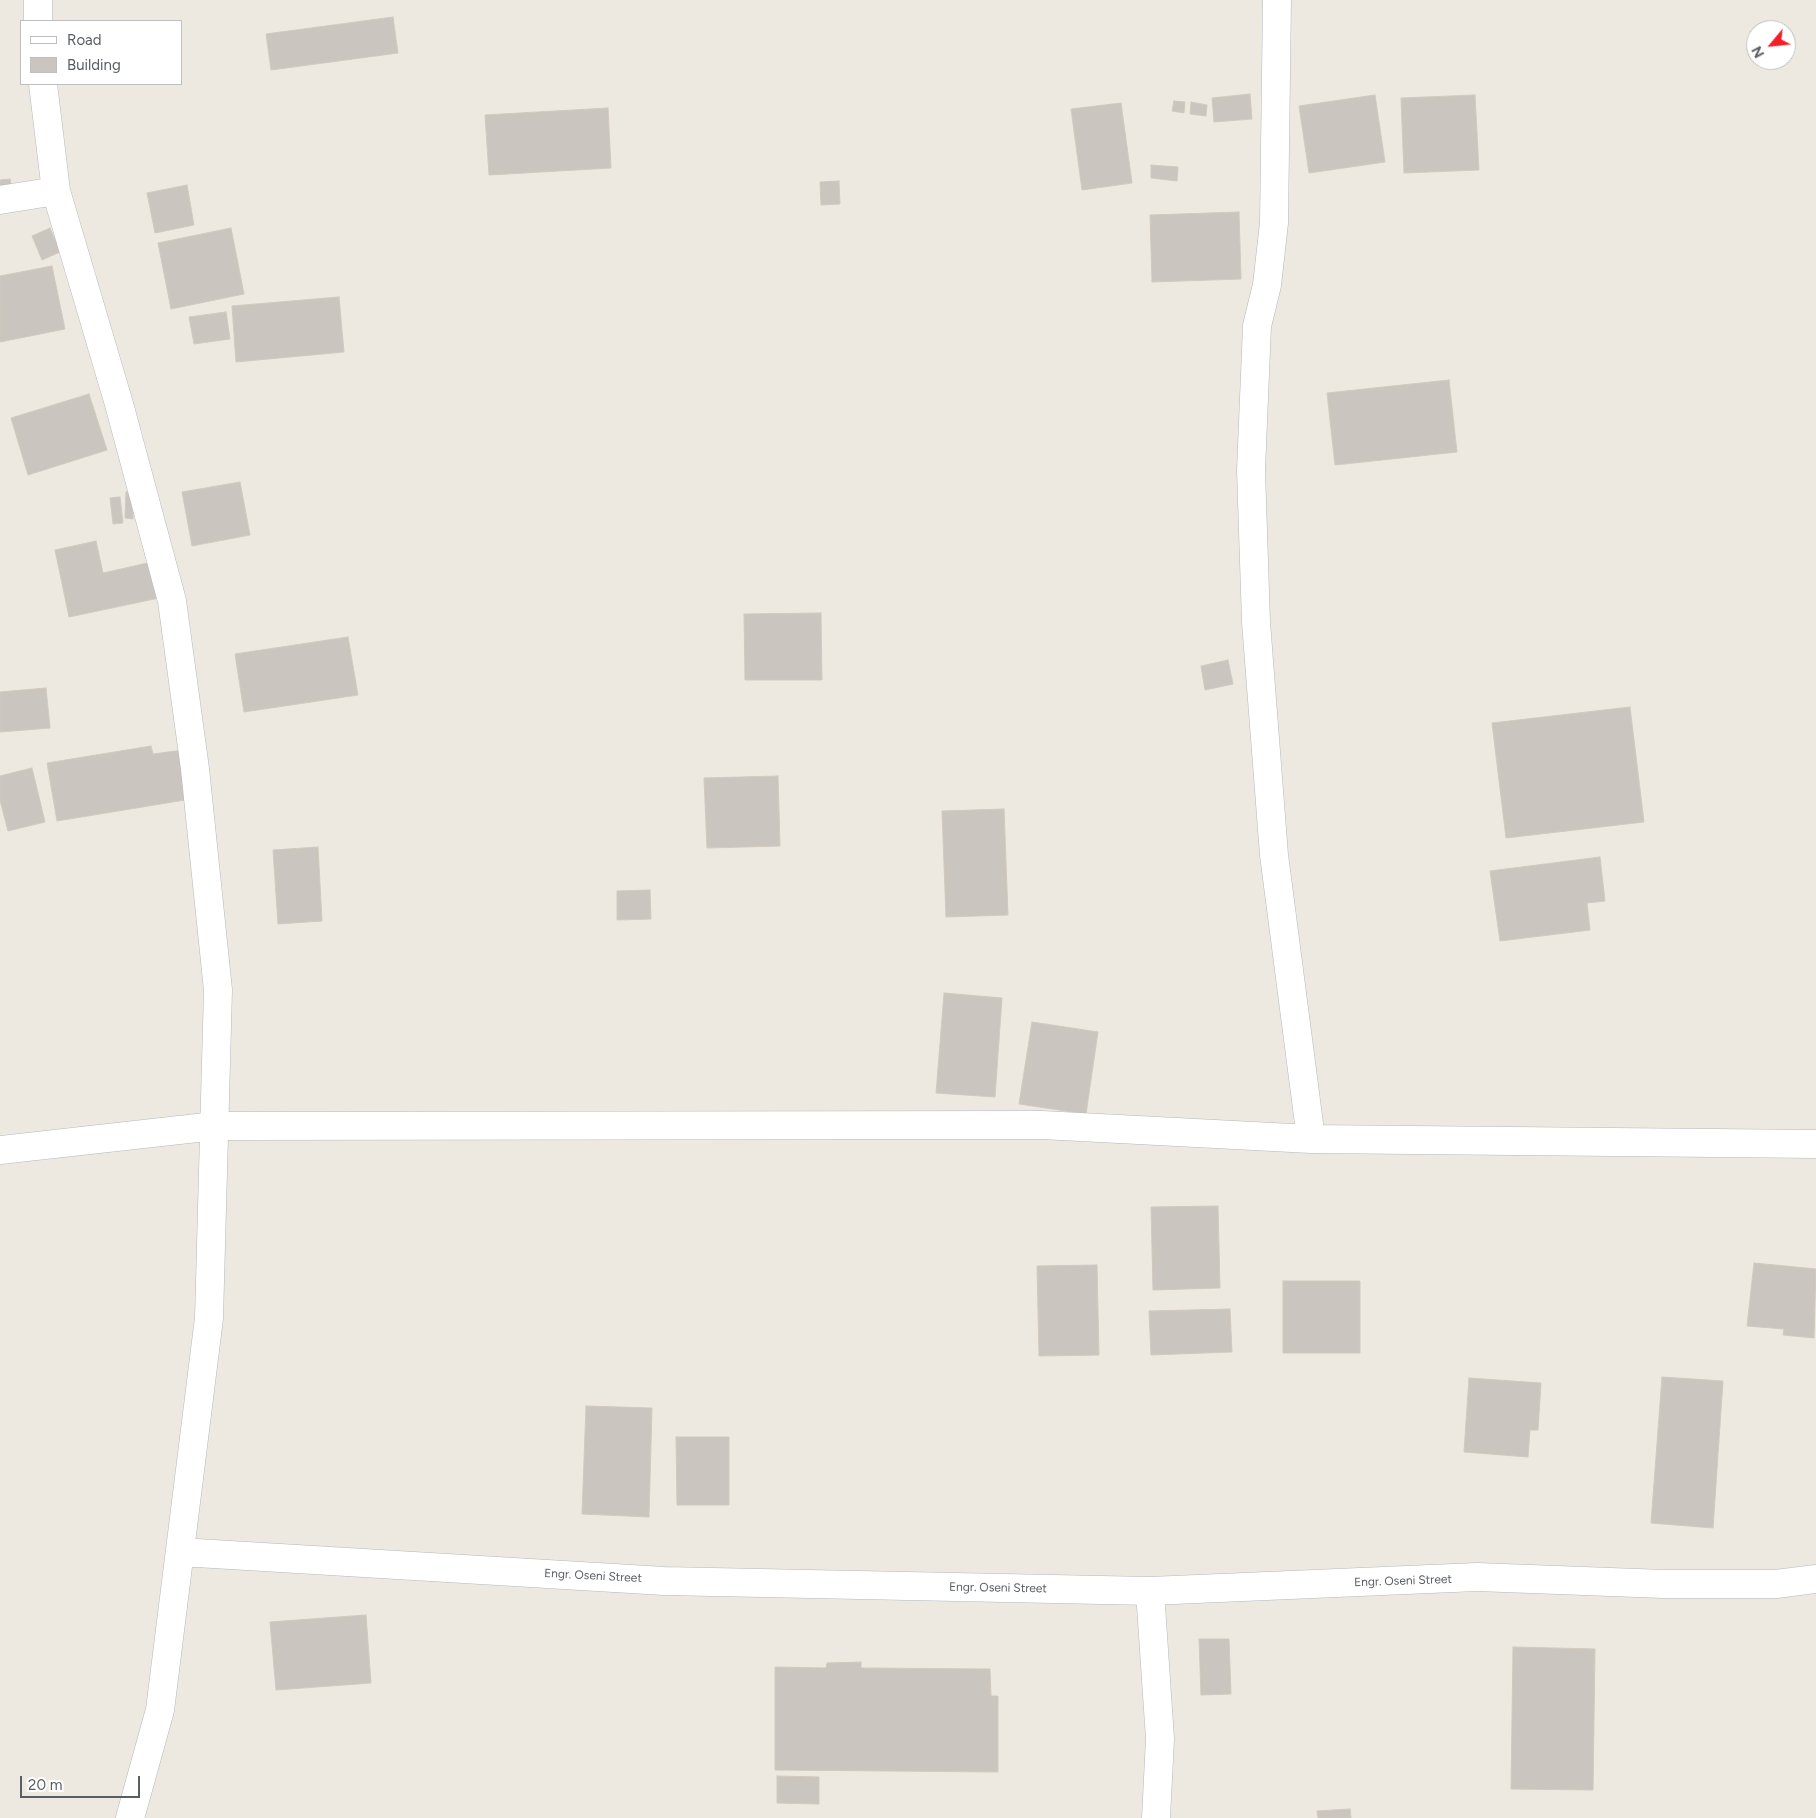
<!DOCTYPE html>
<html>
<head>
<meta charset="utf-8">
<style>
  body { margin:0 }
  #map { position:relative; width:1816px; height:1818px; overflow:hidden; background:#ede9e0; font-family:Figtree,sans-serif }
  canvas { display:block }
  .legend { position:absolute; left:20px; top:20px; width:162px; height:65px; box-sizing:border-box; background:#fff; border:1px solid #bdbfc0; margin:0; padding:6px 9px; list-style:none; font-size:15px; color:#595e62 }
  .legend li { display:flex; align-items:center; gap:10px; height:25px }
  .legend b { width:25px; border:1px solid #bdbfc0 }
  .north { position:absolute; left:1746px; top:20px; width:50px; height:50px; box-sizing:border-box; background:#fff; border:1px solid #bdbfc0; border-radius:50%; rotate:242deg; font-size:14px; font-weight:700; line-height:20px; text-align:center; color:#595e62 }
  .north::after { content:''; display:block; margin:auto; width:18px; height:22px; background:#f51e27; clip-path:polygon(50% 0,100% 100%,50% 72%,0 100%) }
  .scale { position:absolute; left:20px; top:1776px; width:120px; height:22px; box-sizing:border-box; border:2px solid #595e62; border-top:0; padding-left:6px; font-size:15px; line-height:18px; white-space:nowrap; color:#595e62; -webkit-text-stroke:4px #fff; paint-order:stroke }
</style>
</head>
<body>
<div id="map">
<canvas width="1816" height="1818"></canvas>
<ul class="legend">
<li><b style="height:6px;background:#fff"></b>Road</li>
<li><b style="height:14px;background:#cac5bf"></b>Building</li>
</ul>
<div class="north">N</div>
<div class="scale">20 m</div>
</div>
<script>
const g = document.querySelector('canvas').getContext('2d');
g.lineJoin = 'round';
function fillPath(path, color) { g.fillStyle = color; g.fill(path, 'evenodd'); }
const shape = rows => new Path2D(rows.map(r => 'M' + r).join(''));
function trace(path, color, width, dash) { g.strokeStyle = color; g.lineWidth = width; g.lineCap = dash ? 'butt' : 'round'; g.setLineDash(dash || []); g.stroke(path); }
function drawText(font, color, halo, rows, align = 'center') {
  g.font = font + ' Figtree,sans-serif'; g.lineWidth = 4.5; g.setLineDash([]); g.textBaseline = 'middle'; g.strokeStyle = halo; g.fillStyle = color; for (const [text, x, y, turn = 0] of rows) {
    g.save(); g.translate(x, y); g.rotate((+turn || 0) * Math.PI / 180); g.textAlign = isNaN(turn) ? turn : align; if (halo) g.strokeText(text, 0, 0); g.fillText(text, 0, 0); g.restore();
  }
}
const building = shape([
  [393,17,398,53,271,70,266,34,393,17],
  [1250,94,1252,119,1214,122,1212,98,1250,94],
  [1375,95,1385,162,1309,173,1299,106,1375,95],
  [1475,95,1479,170,1404,173,1401,98,1475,95],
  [1174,101,1185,102,1184,113,1172,111,1174,101],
  [1191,102,1207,105,1206,116,1190,114,1191,102],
  [1121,103,1132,183,1082,190,1071,109,1121,103],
  [608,108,611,168,489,175,485,115,608,108],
  [1151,165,1178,167,1177,181,1151,178,1151,165],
  [10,179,13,194,0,196,0,180,10,179],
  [839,181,840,204,821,205,820,182,839,181],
  [187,185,194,225,155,233,147,193,187,185],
  [1239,212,1241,279,1152,282,1150,215,1239,212],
  [50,228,60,252,42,260,32,236,50,228],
  [231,228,244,294,171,309,158,243,231,228],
  [52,266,65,329,0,342,0,276,52,266],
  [339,297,344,352,236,362,232,306,339,297],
  [226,312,230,339,194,344,189,317,226,312],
  [1449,380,1457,452,1335,465,1327,393,1449,380],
  [89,394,107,450,28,475,11,418,89,394],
  [240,482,250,535,192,546,182,492,240,482],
  [126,492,134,493,133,519,125,518,126,492],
  [120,497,123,523,113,524,110,498,120,497],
  [96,541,103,573,152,562,159,598,69,617,55,550,96,541],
  [821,613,822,680,745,680,744,614,821,613],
  [348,637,358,695,244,712,235,654,348,637],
  [1228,660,1233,684,1205,690,1201,666,1228,660],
  [46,688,50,728,0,732,0,692,46,688],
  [1630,707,1644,822,1506,838,1492,723,1630,707],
  [151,746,153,754,183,750,191,799,57,821,47,763,151,746],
  [32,768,45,822,8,831,0,800,0,776,32,768],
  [778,776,780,846,707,848,704,778,778,776],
  [1004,809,1008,915,946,917,942,811,1004,809],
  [318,847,322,921,278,924,273,850,318,847],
  [1600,857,1605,901,1587,903,1590,930,1500,941,1490,871,1600,857],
  [650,890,651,919,617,920,617,891,650,890],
  [944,993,1002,998,995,1097,936,1093,944,993],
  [1032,1022,1098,1032,1086,1114,1019,1104,1032,1022],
  [1218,1206,1220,1288,1153,1290,1151,1207,1218,1206],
  [1754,1263,1816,1269,1814,1338,1783,1335,1784,1329,1747,1326,1754,1263],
  [1097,1265,1099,1355,1039,1356,1037,1266,1097,1265],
  [1283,1281,1360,1281,1360,1353,1283,1353,1283,1281],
  [1230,1309,1232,1352,1151,1355,1149,1311,1230,1309],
  [1662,1377,1723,1381,1713,1528,1651,1523,1662,1377],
  [1469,1378,1541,1383,1538,1430,1530,1430,1528,1457,1464,1452,1469,1378],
  [586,1406,652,1408,649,1517,582,1514,586,1406],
  [676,1437,729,1437,729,1505,677,1505,676,1437],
  [366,1615,371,1683,276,1690,270,1622,366,1615],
  [1199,1639,1229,1639,1231,1694,1201,1695,1199,1639],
  [1513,1647,1595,1649,1593,1790,1511,1789,1513,1647],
  [861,1662,861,1668,990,1669,991,1696,998,1696,998,1772,775,1770,775,1667,826,1668,827,1663,861,1662],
  [777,1776,819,1777,819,1804,777,1803,777,1776],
  [1350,1809,1351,1818,1318,1818,1317,1811,1350,1809]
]);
const street = shape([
  [38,0,38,21],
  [1277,0,1274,223,1267,285,1257,326,1251,470,1256,622,1274,855,1311,1139],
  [43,84,56,191,119,404,172,601,195,769,218,990,209,1318,160,1710,130,1818],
  [0,200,56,191],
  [0,1150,215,1126,1042,1125,1311,1139,1816,1144],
  [180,1552,664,1581,1150,1591,1477,1577,1664,1584,1776,1584,1816,1579],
  [1150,1591,1160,1739,1156,1818]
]);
const streetNames = [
  ["Engr. Oseni Street",593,1576,3],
  ["Engr. Oseni Street",1403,1581,-2],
  ["Engr. Oseni Street",998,1588,1]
];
fillPath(building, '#cac5bf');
trace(building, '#d2c9be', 1);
trace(street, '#b3b8bc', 29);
trace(street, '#fff', 28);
drawText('12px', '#595e62', '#fff', streetNames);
</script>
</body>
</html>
